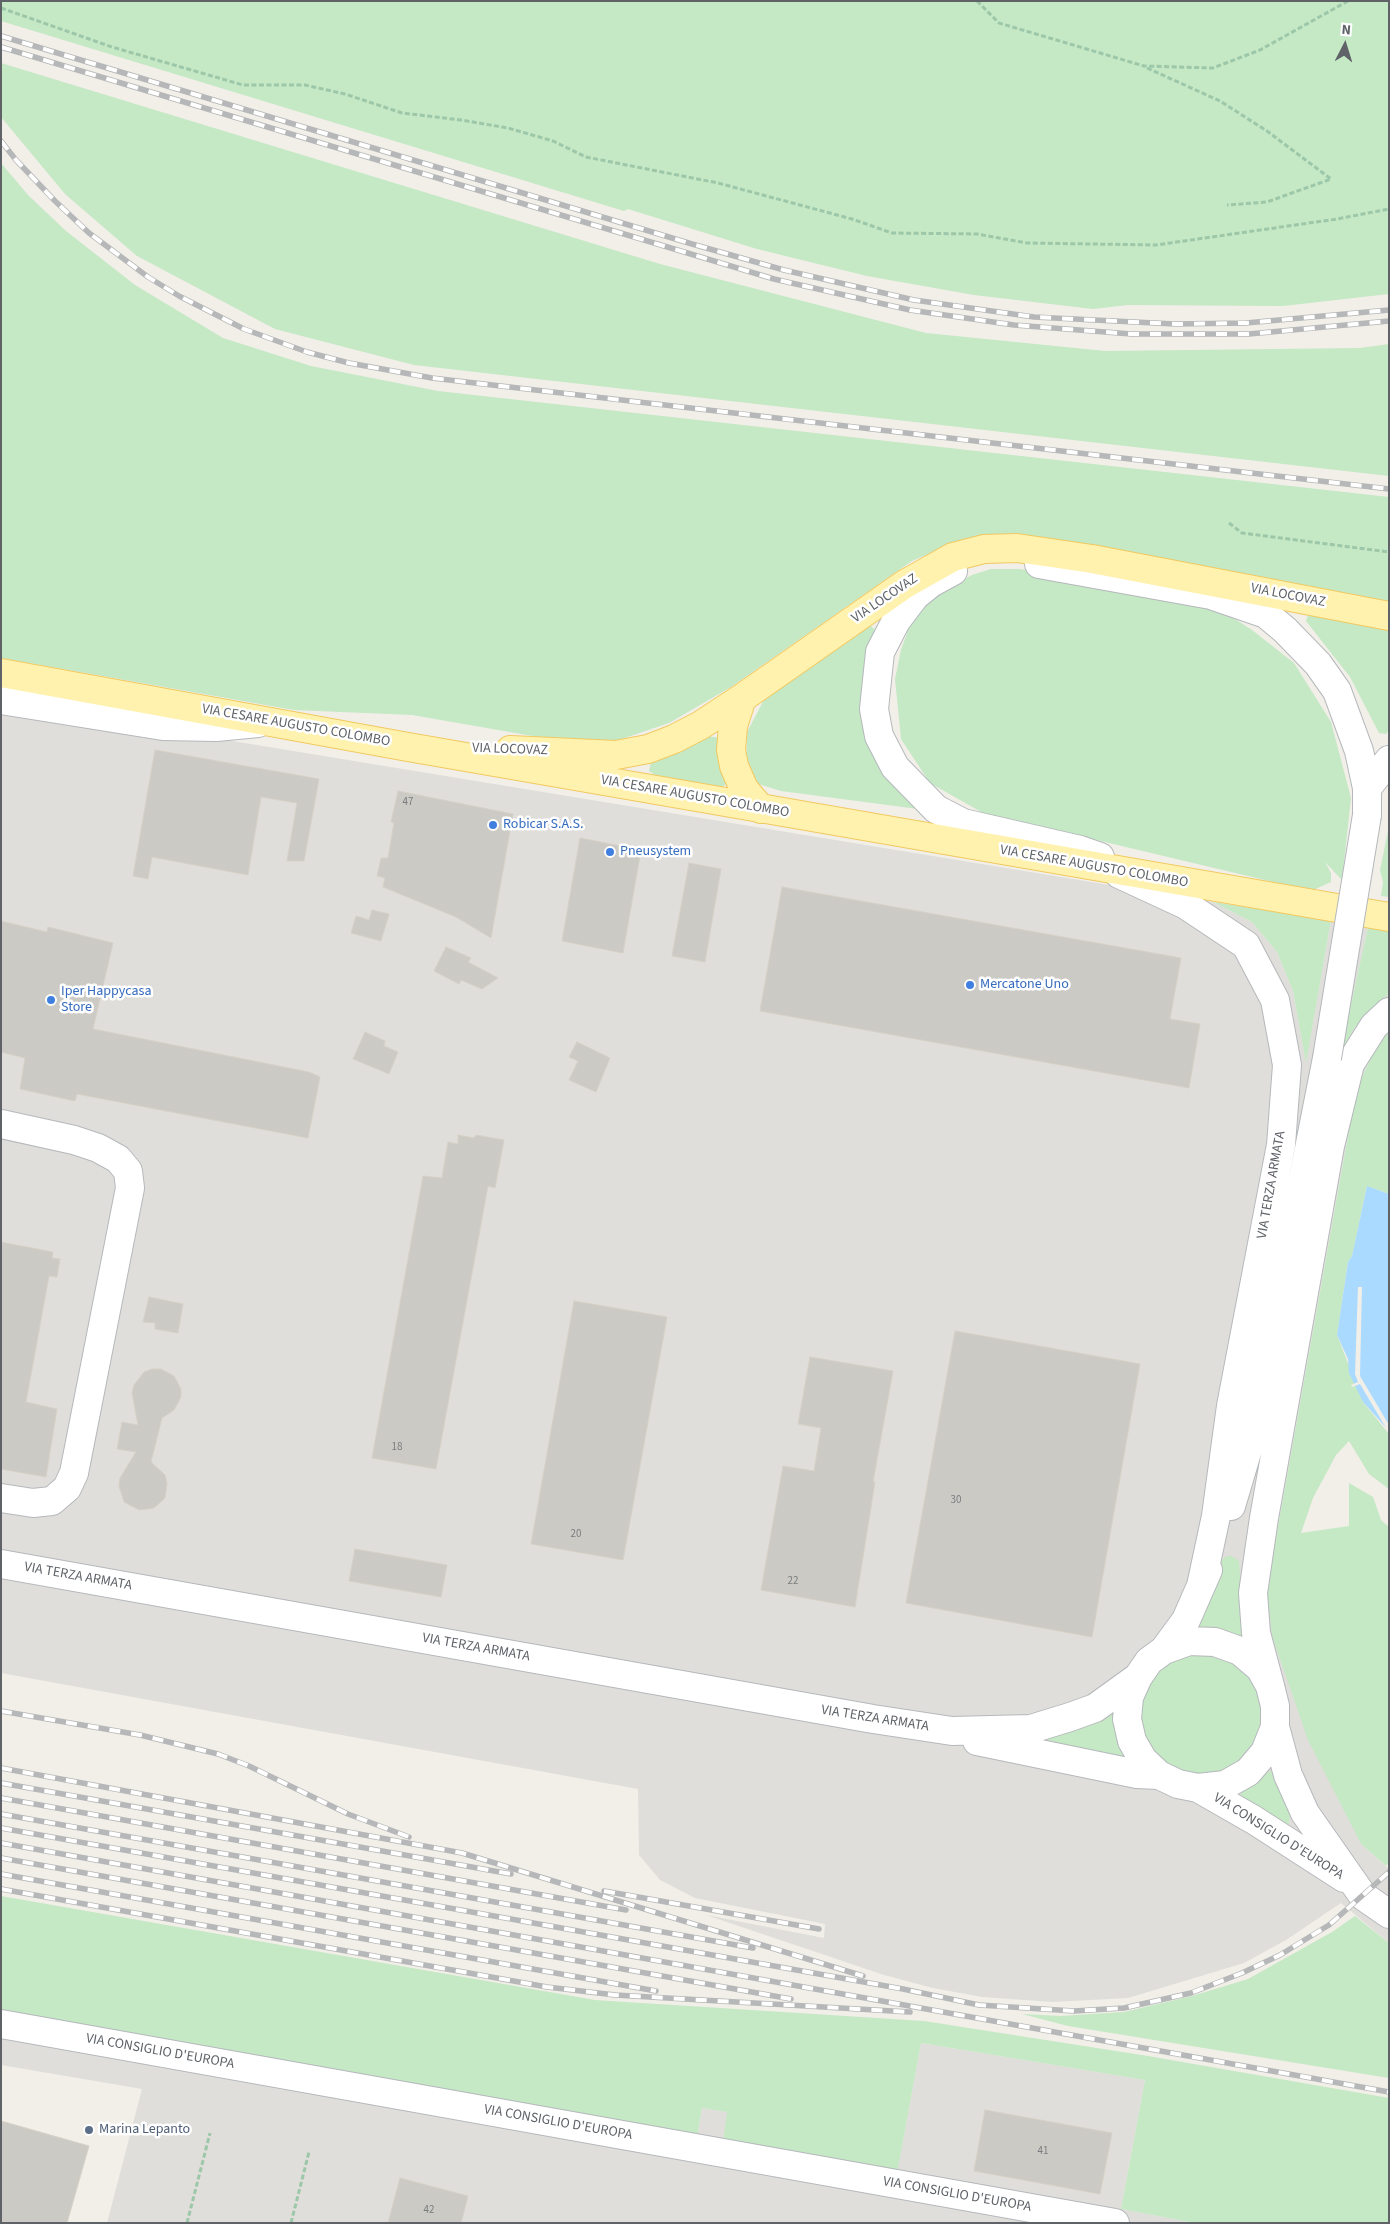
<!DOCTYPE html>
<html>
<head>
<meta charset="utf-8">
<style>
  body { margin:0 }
  #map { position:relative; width:1390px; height:2224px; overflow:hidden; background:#f1efe8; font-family:"Source Sans 3",sans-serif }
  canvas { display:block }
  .frame { position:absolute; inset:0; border:2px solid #5f6368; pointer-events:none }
  .north { position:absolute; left:1320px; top:20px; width:50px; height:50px; -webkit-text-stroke:4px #fff; paint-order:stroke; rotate:5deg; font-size:14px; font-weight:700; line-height:20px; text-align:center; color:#5f6368 }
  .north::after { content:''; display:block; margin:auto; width:18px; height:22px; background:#5f6368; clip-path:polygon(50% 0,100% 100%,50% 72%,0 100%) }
</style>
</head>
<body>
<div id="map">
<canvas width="1390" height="2224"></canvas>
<div class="frame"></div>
<div class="north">N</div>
</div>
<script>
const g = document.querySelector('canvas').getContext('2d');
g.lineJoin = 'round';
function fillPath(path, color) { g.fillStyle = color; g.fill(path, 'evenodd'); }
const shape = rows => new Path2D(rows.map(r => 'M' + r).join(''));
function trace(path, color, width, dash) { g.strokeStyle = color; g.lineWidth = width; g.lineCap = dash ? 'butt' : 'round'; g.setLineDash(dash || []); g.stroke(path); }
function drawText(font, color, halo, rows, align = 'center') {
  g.font = font + ' "Source Sans 3",sans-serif'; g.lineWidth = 5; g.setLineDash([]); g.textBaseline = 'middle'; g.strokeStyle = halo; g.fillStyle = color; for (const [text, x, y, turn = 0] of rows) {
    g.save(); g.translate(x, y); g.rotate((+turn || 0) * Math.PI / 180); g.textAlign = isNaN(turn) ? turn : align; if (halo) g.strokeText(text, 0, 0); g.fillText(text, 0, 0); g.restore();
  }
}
const industrial = shape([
  [1,703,1213,902,1252,922,1277,952,1293,991,1306,1062,1331,920,1368,927,1341,1053,1355,1027,1389,993,1389,1032,1376,1046,1356,1091,1267,1588,1361,1844,1389,1869,1389,1943,1341,1903,1286,1940,1244,1963,1128,1998,1053,2002,982,1997,933,1988,884,1975,706,1915,824,1938,825,1924,695,1898,660,1880,639,1855,638,1789,1,1673],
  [1,2012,697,2138,702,2108,728,2112,723,2141,897,2173,921,2043,1145,2080,1121,2209,1195,2223,107,2223,142,2089,1,2065]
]);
const green = shape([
  [1,1,1389,1,1389,294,1283,306,1128,305,1093,309,974,295,867,276,757,249,628,209,624,211,1,21],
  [1,63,660,264,926,333,1105,351,1360,348,1389,344,1389,476,414,365,275,329,137,256,65,194,1,117],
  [1,163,28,195,66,231,135,285,223,338,311,366,438,391,1389,497,1389,602,1250,575,1068,544,959,541,912,561,731,687,669,723,604,745,550,739,412,715,294,710,1,658],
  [991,569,1020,569,1200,601,1227,614,1252,630,1294,663,1331,722,1351,798,1342,880,1325,862,1331,873,1331,882,1311,891,983,813,930,783,901,739,895,679,901,650,910,625,924,605,950,587,972,575],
  [1309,613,1389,624,1389,730,1386,734,1379,733,1350,677,1306,621],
  [868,624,879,633,868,667,918,809,781,791,755,783,746,769,747,732,765,698],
  [706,736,721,738,728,783,722,787,658,777,649,771,651,762,672,755],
  [1389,826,1389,897,1381,896,1383,882,1380,870],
  [1213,902,1331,920,1306,1063,1293,991,1277,952,1252,922],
  [1368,927,1389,931,1389,993,1355,1027,1340,1055],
  [1389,1032,1389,1194,1367,1186,1352,1256,1348,1262,1337,1335,1363,1402,1389,1434,1389,1489,1369,1474,1349,1441,1336,1455,1313,1498,1301,1533,1349,1526,1349,1483,1373,1497,1381,1520,1389,1527,1389,1862,1386,1866,1361,1844,1308,1740,1272,1636,1267,1588,1356,1091,1376,1046],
  [1227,1556,1232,1556,1239,1561,1245,1645,1188,1635,1222,1560],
  '1140 1713a62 62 0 1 1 124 0a62 62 0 1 1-124 0Z',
  [1114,1712,1127,1761,1045,1744,1052,1735,1100,1720],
  [1270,1771,1276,1773,1290,1812,1289,1824,1278,1823,1239,1798,1243,1790],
  [1,1896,595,2000,924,2021,1148,2056,1389,2098,1389,2223,1195,2223,1121,2209,1145,2080,921,2043,897,2174,723,2142,727,2112,702,2108,697,2138,1,2012],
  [1355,1916,1389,1943,1389,2078,1068,2026,1022,2014,1061,2016,1124,2012,1192,1996,1248,1979,1332,1932]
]);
const water = shape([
  [1367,1186,1389,1194,1389,1431,1363,1402,1349,1373,1348,1359,1337,1335,1348,1262,1352,1256]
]);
const pier = shape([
  [1358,1287,1362,1287,1360,1376,1389,1425,1389,1433,1360,1384,1352,1387,1351,1385,1358,1382,1355,1374]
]);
const building = shape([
  [155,750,319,779,304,861,287,861,297,803,261,797,248,875,152,857,148,879,133,876,155,750],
  [398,791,513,814,491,938,456,917,383,887,385,878,377,876,381,858,388,858,394,823,391,822,398,791],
  [580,838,641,850,623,953,562,941,580,838],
  [689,863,721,869,705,962,672,956,689,863],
  [782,887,1181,958,1170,1019,1200,1024,1189,1088,760,1011,782,887],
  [372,910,389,914,381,941,351,933,356,916,369,920,372,910],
  [1,921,47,932,48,927,113,943,93,1029,309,1072,320,1077,308,1138,77,1094,75,1101,20,1089,25,1058,1,1052,1,921],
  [446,947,471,958,468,962,498,978,482,989,461,980,459,984,434,971,446,947],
  [365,1032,385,1041,384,1046,398,1052,389,1074,353,1059,365,1032],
  [577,1042,610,1058,596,1092,569,1080,578,1061,569,1057,577,1042],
  [458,1135,474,1138,476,1135,504,1140,495,1188,488,1186,436,1469,372,1458,423,1176,442,1178,448,1142,458,1144,458,1135],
  [1,1242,53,1252,52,1258,60,1259,57,1277,49,1276,26,1402,57,1409,46,1477,1,1469,1,1242],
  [149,1297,183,1304,178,1333,155,1329,155,1323,143,1322,149,1297],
  [574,1301,667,1317,623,1560,531,1544,574,1301],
  [955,1331,1140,1364,1092,1637,906,1603,955,1331],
  [810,1357,893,1371,873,1482,875,1482,855,1607,761,1590,783,1466,814,1471,821,1428,798,1424,810,1357],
  [152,1369,161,1369,174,1376,181,1389,181,1397,174,1410,162,1418,151,1462,165,1475,167,1483,165,1498,154,1508,139,1510,124,1502,119,1486,120,1478,136,1452,117,1449,122,1422,138,1425,132,1393,134,1385,144,1372,152,1369],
  [355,1549,447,1565,441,1597,349,1581,355,1549],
  [985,2110,1112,2133,1100,2194,974,2171,985,2110],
  [1,2121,89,2146,67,2223,1,2223,1,2121],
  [400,2178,468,2196,461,2223,388,2223,400,2178]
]);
const path = shape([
  [977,1,999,23,1144,66,1213,68,1260,50,1348,1],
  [1,8,112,47,243,85,305,85,345,94,402,113,461,120,508,128,553,141,586,157,718,183,852,219,892,233,977,234,1027,243,1156,245,1337,219,1389,209],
  [1147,68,1220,101,1267,131,1331,179,1267,202,1227,205],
  [1229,523,1242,533,1389,552],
  [187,2223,210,2133],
  [291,2223,309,2152]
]);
const minor = shape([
  [1039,564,1211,595,1269,615],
  [953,571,931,583,915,596,896,621,880,652,874,709,879,736,895,767,936,809,963,823,1080,850,1100,857],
  [1255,605,1285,630,1318,664,1337,691,1359,751,1367,788,1367,815],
  [1,700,163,726,216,727,258,723],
  [1367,788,1389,760],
  [1119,874,1186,905,1246,945,1275,1000,1287,1065,1281,1145,1231,1406,1216,1516,1201,1586],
  [1,1124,74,1140,98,1148,118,1159,128,1171,130,1188,74,1473,67,1488,52,1501,33,1503,1,1498],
  [1231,1506,1253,1432,1327,1058],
  [1,1564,873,1719,952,1731,1031,1729,1070,1717,1095,1708,1138,1677],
  [1164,1650,1186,1620,1208,1570],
  [1270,1686,1260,1668,1240,1651,1215,1642,1189,1641,1164,1650,1149,1661,1138,1677,1129,1697,1127,1719,1132,1741,1143,1760,1159,1775,1178,1784,1198,1788,1225,1785,1248,1772,1265,1752,1275,1727,1275,1706,1270,1686,1256,1633,1253,1593,1264,1518,1330,1146,1350,1064,1374,1026,1389,1012],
  [1275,1727,1288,1775,1305,1813,1363,1896,1389,1914],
  [977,1741,1137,1774,1159,1775],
  [1198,1788,1254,1820,1344,1878],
  [1,2024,1115,2223]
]);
const major = shape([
  [1,673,408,747,1389,917],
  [742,698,733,726,731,750,734,766,744,789,761,809],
  [510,750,616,755,648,749,674,739,701,725,742,698,905,584,953,557,984,549,1017,548,1092,559,1389,616]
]);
const rail = shape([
  [1,36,692,244,784,270,914,300,1034,317,1175,324,1246,323,1389,310],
  [1,47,774,279,910,310,1014,325,1131,334,1249,334,1389,321],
  [1,141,16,160,55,201,89,233,148,277,179,296,244,329,307,352,349,363,432,378,1389,489],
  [1,1711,140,1735,218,1754,249,1766,348,1814,409,1837],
  [1,1768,462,1853,863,1976],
  [1,1783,511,1874],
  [1,1798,626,1910],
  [1,1814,753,1948],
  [1,1828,903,1989,979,2005,1074,2011,1124,2008,1191,1993,1242,1973,1280,1955,1329,1925,1389,1872],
  [1,1843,1389,2092],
  [1,1858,791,1999],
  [1,1874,656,1991],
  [1,1889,547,1987,615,1995,910,2012],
  [604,1891,819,1929]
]);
const minorBridge = shape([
  [1327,1058,1367,815]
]);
const markers = [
  [493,825,5,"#3f7fe0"],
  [610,852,5,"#3f7fe0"],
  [970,985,5,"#3f7fe0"],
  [51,1000,5,"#3f7fe0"],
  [89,2130,5,"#5c6f8a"]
];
const numberNames = [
  ["47",408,803],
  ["18",397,1448],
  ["30",956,1501],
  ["20",576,1535],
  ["22",793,1582],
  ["41",1043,2152],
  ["42",429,2211]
];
const streetNames = [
  ["VIA LOCOVAZ",1288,596,11],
  ["VIA LOCOVAZ",885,599,-34],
  ["VIA CESARE AUGUSTO COLOMBO",296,726,10],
  ["VIA LOCOVAZ",510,750,2],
  ["VIA CESARE AUGUSTO COLOMBO",695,797,10],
  ["VIA CESARE AUGUSTO COLOMBO",1094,867,10],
  ["VIA TERZA ARMATA",1272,1185,-80],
  ["VIA TERZA ARMATA",78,1577,10],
  ["VIA TERZA ARMATA",476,1648,10],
  ["VIA TERZA ARMATA",875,1719,9],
  ["VIA CONSIGLIO D'EUROPA",1278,1837,32],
  ["VIA CONSIGLIO D'EUROPA",160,2052,10],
  ["VIA CONSIGLIO D'EUROPA",558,2123,10],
  ["VIA CONSIGLIO D'EUROPA",957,2195,10]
];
const shopNames = [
  ["Robicar S.A.S.",503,825],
  ["Pneusystem",620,852],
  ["Mercatone Uno",980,985],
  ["Iper Happycasa",61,992],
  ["Store",61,1008]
];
const serviceNames = [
  ["Marina Lepanto",99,2130]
];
fillPath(industrial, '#e0deda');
fillPath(green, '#c5e8c5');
fillPath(water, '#aadaff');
fillPath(pier, '#f1efe8');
fillPath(building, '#cccac5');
trace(building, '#d6d1c6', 1);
trace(minor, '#b5b8bc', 30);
trace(major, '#f2c960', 30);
trace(path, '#9cc7a9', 3, [5, 2.5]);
trace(minor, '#fff', 28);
trace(major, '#fff2af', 28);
trace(rail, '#b6b7b8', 5.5);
trace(rail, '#fff', 4, [11]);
trace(minorBridge, '#b5b8bc', 30, []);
trace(minorBridge, '#fff', 28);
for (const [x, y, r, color] of markers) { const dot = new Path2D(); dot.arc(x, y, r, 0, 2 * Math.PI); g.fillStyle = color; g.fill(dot); trace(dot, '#fff', 2); }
drawText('11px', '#7a7d7f', null, numberNames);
drawText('14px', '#5f6368', '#fff', streetNames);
drawText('14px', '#366cbe', '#fff', shopNames, 'left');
drawText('14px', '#4e5e75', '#fff', serviceNames, 'left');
</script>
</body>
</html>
